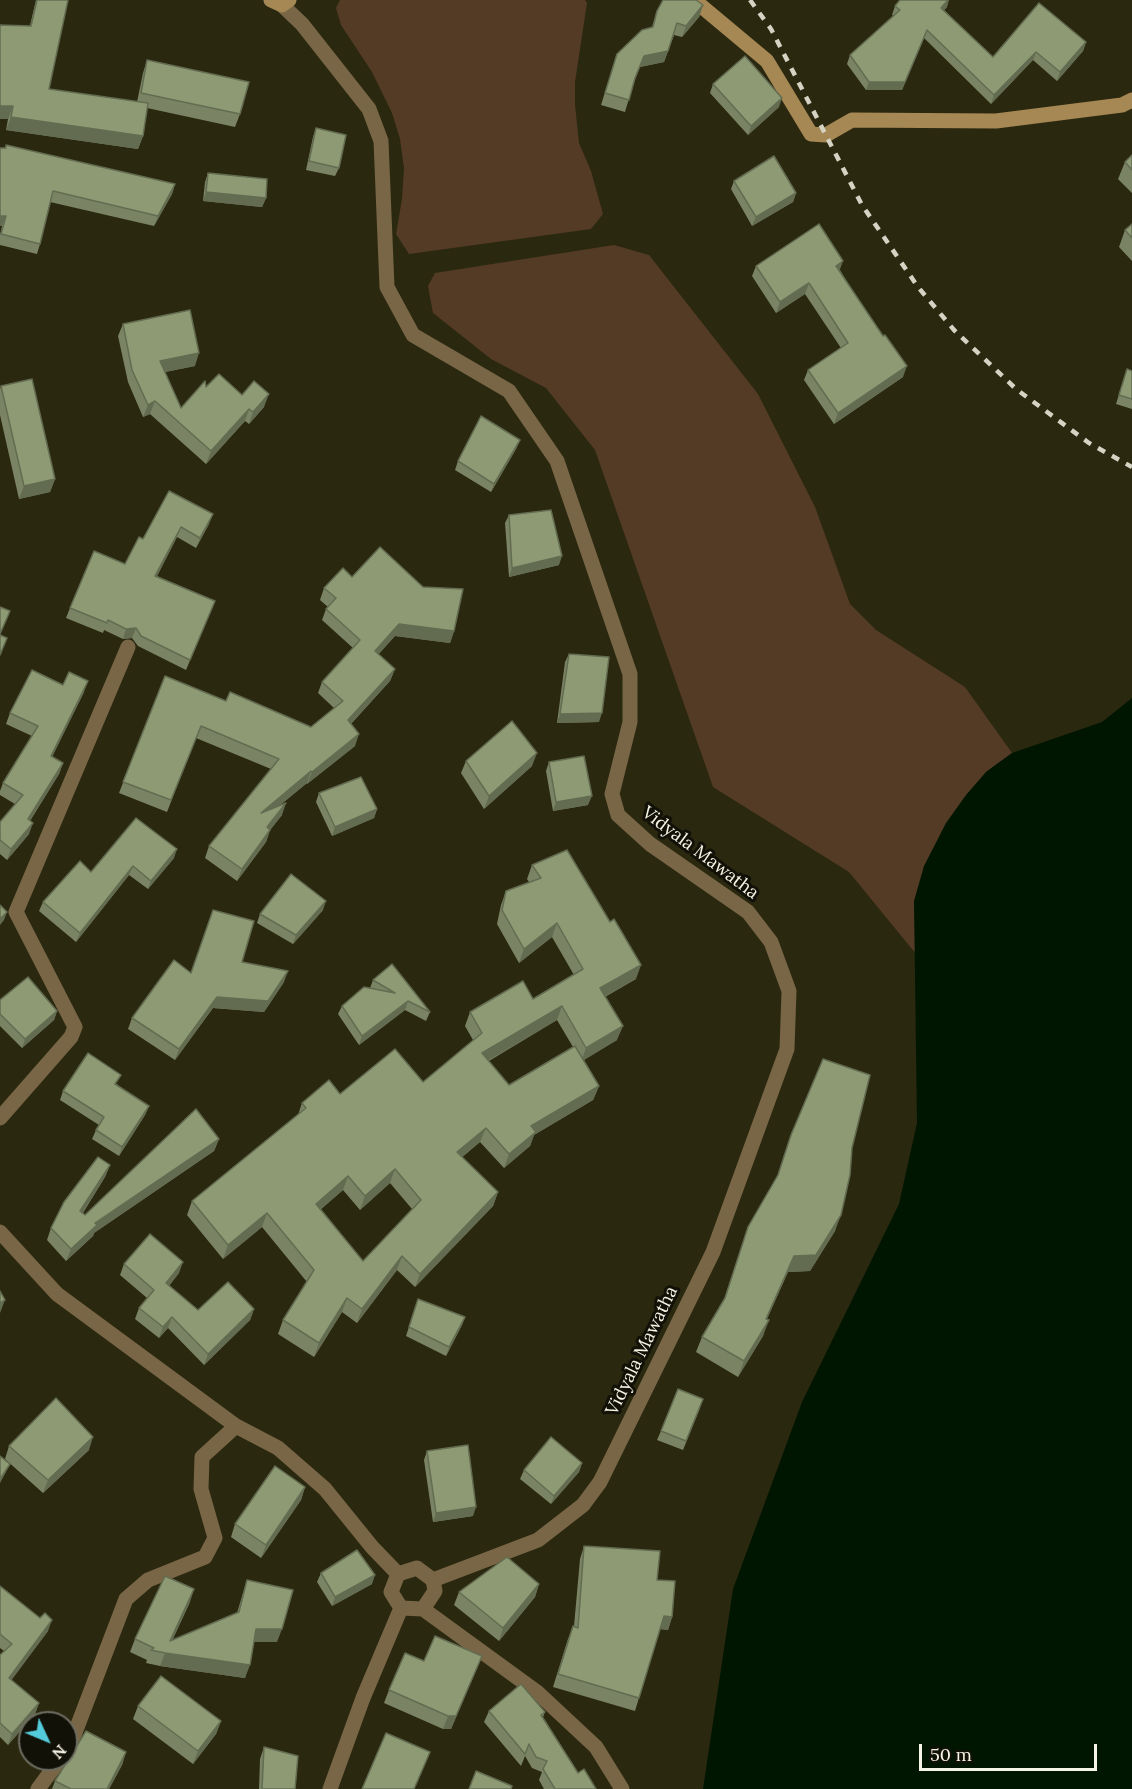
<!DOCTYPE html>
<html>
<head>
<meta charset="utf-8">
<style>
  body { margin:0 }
  #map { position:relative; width:1132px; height:1789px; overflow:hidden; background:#2b2810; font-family:Lora,serif }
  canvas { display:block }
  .north { position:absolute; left:18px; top:1711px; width:60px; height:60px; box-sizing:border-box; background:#121107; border:2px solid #6d6c60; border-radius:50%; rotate:134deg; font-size:16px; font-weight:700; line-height:24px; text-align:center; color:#f6f4e5 }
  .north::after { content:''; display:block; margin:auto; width:21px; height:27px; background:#53cbda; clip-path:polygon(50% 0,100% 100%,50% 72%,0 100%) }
  .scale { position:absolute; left:919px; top:1744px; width:178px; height:27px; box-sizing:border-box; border:3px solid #f6f4e5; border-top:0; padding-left:8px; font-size:18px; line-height:21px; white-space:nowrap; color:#f6f4e5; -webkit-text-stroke:4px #121107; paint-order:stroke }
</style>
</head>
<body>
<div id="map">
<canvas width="1132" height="1789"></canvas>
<div class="north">N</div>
<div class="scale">50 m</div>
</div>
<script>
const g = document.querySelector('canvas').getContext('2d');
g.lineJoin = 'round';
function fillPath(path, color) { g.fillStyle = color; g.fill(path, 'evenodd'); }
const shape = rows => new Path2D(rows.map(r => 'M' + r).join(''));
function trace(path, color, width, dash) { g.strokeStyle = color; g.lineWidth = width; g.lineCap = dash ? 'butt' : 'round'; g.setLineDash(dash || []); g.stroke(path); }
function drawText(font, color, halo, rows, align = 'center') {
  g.font = font + ' Lora,serif'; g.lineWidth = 6; g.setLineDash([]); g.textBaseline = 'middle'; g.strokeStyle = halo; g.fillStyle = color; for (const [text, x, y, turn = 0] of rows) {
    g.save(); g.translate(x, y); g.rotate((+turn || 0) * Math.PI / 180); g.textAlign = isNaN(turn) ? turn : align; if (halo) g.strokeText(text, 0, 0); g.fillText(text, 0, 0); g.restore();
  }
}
const green = shape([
  [340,0,585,0,587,3,575,82,575,105,579,143,591,171,603,214,591,229,409,254,396,234,402,199,404,168,400,139,392,113,372,72,341,25,336,8],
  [614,245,649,255,758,394,815,507,850,604,876,630,965,687,1012,753,986,772,914,901,916,954,849,872,713,787,595,450,546,388,491,359,433,313,428,286,435,273]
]);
const water = shape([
  [1132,698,1132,1789,703,1789,733,1589,802,1402,899,1204,917,1123,914,901,924,866,946,823,966,795,986,772,1012,753,1102,722]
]);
const street = shape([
  [282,5,302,24,369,109,381,141,387,287,413,335,509,391,557,461,630,674,630,722,612,794,618,815,650,844,748,912,771,942,789,991,787,1049,713,1252,600,1482,583,1505,538,1540,433,1580],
  [0,1118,71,1037,75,1027,16,912,128,647],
  [0,1232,57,1294,236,1426,278,1448,325,1489,372,1547,398,1574],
  [417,1568,433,1580,435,1591,423,1609,401,1608,391,1592,398,1574,417,1568],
  [423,1609,537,1692,596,1747,622,1789],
  [66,1750,71,1743,126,1599,148,1580,205,1557,215,1538,201,1489,202,1457,236,1426],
  [38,1789,60,1759],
  [330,1789,363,1698,401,1608]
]);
const secondary = shape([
  [271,0,282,5,289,0],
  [694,0,767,61,811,134,826,135,852,120,996,121,1122,105,1132,100]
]);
const rail = shape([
  [750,0,771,29,862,205,918,287,954,330,1016,389,1089,443,1132,467]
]);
const wall = shape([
  [36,0,68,0,49,89,137,102,143,73,147,60,240,114,235,127,147,108,143,136,138,149,6,130,8,119],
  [703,5,699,17,682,37,674,35,664,62,640,67,634,82,625,112,601,105,617,54,652,27,657,11],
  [895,6,947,7,944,10,993,57,1086,42,1083,51,1057,81,1033,60,991,104,924,38,902,90,866,90,847,64,850,55,894,16,892,15],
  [713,84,779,107,748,135,710,93],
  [316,128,339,168,335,176,306,170,313,137],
  [6,145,175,184,172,194,154,226,50,202,40,244,37,254,0,245,0,235,2,226,0,226,0,148,5,148],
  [1132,155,1132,193,1118,179,1125,162],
  [208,173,266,198,262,207,203,201,205,182],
  [734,181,796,193,793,202,752,226,731,189],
  [1132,224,1132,261,1119,247,1125,230],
  [756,266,840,270,903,377,834,424,804,380,808,370,841,348,805,294,776,313,752,276],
  [123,324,195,366,165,372,181,408,206,387,242,395,264,407,249,424,245,421,206,464,150,414,143,417,128,382,118,336],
  [1127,369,1132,371,1132,409,1116,404],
  [1,386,55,479,50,492,19,499,0,415,0,389],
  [520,440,516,449,491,492,455,470,458,461],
  [169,491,209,524,196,548,177,537,157,576,215,601,186,670,138,646,132,638,123,639,104,630,103,633,66,618,70,608,125,564,143,539],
  [509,515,559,565,509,577,505,523],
  [352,577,454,631,450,643,395,636,378,654,395,669,390,681,351,724,355,746,307,784,307,783,279,806,282,815,270,830,266,842,237,881,205,858,209,846,271,769,196,738,167,812,119,793,165,676,226,701,311,727,334,708,318,693,322,682,353,648,322,620,326,609,328,607,320,600,324,588],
  [569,654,599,722,557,723,565,662],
  [63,685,84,692,52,757,63,763,59,774,30,821,29,834,7,860,0,854,0,822,15,804,0,795,0,791,3,783,32,736,6,724,10,713],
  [466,761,532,766,484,809,461,773],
  [549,762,588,805,553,811,546,771],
  [319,793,377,809,374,818,332,836,316,802],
  [174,858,148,889,129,875,76,942,39,911,43,902,91,872],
  [532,865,636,979,605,997,617,1040,583,1060,599,1086,593,1100,534,1135,530,1146,504,1168,480,1142,462,1157,498,1192,493,1206,415,1287,397,1270,357,1323,342,1312,314,1357,278,1334,283,1320,307,1282,262,1227,223,1259,187,1215,192,1201,298,1115,302,1103,340,1094,423,1082,473,1040,465,1026,470,1012,533,999,574,975,552,937,519,963,497,924,501,905,506,891,529,882,527,879],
  [557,1020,573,1047,509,1085,489,1061],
  [390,1183,412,1209,363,1261,321,1209,343,1190,360,1210],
  [323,910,293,944,257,923,260,914],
  [242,962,284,982,264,1012,213,1008,175,1060,128,1029,132,1018,191,973],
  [373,980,430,1012,426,1021,405,1010,359,1045,338,1014,342,1006,370,988],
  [0,1000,57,1011,54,1020,22,1048,0,1026],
  [118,1084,116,1086,149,1106,145,1115,119,1156,92,1139,96,1130,99,1125,60,1100,63,1091],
  [791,1135,852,1148,835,1231,810,1271,788,1272,767,1319,763,1336,738,1377,696,1352,702,1337,724,1300,748,1227,777,1177],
  [219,1139,214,1151,94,1233,93,1236,66,1261,47,1240,51,1228,110,1165,105,1177,83,1213,85,1215],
  [124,1264,179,1273,169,1286,198,1310,254,1309,250,1320,204,1365,168,1328,159,1338,135,1319,139,1308,147,1298,120,1275],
  [415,1308,465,1317,462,1325,446,1356,406,1336],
  [700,1408,683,1450,657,1440,661,1431],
  [9,1446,89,1450,43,1493,5,1459],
  [427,1451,473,1516,433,1522,424,1460],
  [582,1463,579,1472,551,1504,520,1479,524,1470],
  [305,1487,301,1500,261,1558,231,1537,235,1524],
  [584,1546,657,1580,672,1617,668,1630,660,1629,635,1711,553,1687,568,1639,573,1626,574,1626,580,1559],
  [321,1573,372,1584,332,1606,317,1582],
  [247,1580,277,1642,254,1642,245,1678,160,1666,146,1663,147,1660,130,1652,135,1639,190,1602,172,1641,237,1613,243,1593],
  [539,1584,535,1597,499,1641,454,1605,459,1592],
  [0,1586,48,1631,11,1680,39,1703,35,1714,8,1745,0,1737,0,1655,4,1651,0,1648],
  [482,1656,451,1729,443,1729,384,1703,389,1690,424,1661],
  [138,1706,221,1721,216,1734,193,1764,133,1719],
  [489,1711,545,1712,543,1717,578,1773,596,1789,544,1789,539,1780,542,1772,532,1768,525,1756,521,1766,484,1722],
  [264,1747,295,1789,259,1789,260,1759],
  [126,1752,122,1765,109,1789,52,1789,55,1781]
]);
const shadedWall = shape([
  [948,0,949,0,947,7,938,17,941,8],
  [703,5,699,17,682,37,686,26],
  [924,38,902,90,866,90,869,82],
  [1086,42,1083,51,1057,81,1060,72],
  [668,51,664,62,640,67,631,90,644,56],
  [1036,52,1033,60,991,104,994,95],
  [782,98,779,107,748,135,751,126],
  [0,106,13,106,8,119,0,119],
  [11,117,143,136,138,149,6,130],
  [175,184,172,194,154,226,158,216],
  [206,192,266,198,262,207,203,201],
  [796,193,793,202,752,226,756,217],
  [0,216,6,216,2,226,0,226],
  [843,261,839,272,836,266],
  [809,283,805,294,776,313,780,302],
  [199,353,195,366,155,374,160,361],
  [907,366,903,377,834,424,838,413],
  [269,394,264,407,249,424,253,412],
  [155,401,150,414,143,417,148,405],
  [249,409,245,421,206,464,211,451],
  [520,440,516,449,491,492,494,484],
  [55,479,50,492,19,499,24,486],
  [213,514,209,524,196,548,200,538],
  [181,527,177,537,152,586,155,576],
  [562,556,559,565,509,577,512,568],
  [399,624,454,631,450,643,395,636,371,663,375,651],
  [136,628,132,638,123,639,126,629],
  [395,669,390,681,343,732,348,720],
  [88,681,84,692,47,767,51,756],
  [602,713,599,722,557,723,560,714],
  [359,734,355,746,307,784,312,772],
  [537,753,532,766,484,809,489,796],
  [63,763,59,774,24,830,28,819],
  [311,771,307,783,257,824,261,813],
  [592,796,588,805,553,811,556,802],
  [286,803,282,815,263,839,267,827],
  [377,809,374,818,332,836,335,827],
  [33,823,29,834,7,860,11,849],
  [270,830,266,842,237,881,242,869],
  [177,849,174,858,148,889,151,881],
  [133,866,129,875,76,942,80,933],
  [326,901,323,910,293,944,296,935],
  [7,912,4,920,0,925,0,919],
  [557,923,552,937,519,963,524,949],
  [641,965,636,979,595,1002,600,988],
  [288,971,284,982,264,1012,213,1008,175,1060,179,1049,217,997],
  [408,1001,405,1010,359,1045,362,1036],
  [562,1006,557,1020,477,1067,482,1053],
  [57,1011,54,1020,22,1048,25,1039],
  [623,1026,617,1040,581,1062,586,1048],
  [599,1086,593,1100,534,1135,530,1146,504,1168,509,1154,531,1126],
  [149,1106,145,1115,119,1156,122,1147],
  [486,1128,480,1142,452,1166,457,1152],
  [219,1139,214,1151,94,1233,93,1236,66,1261,71,1249,95,1223],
  [110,1165,105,1177,76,1223,80,1211],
  [395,1169,390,1183,360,1210,365,1196],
  [348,1176,343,1190,311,1218,316,1204],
  [498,1192,493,1206,415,1287,420,1274],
  [267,1213,262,1227,223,1259,228,1245],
  [841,1215,835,1231,810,1271,788,1272,760,1334,769,1320,763,1336,738,1377,744,1361,766,1319,794,1256],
  [402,1256,397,1270,357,1323,362,1309],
  [183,1262,179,1273,162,1294,166,1283],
  [347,1298,342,1312,314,1357,319,1343],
  [5,1300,0,1313,0,1303],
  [254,1309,250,1320,204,1365,208,1354],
  [172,1317,168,1328,159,1338,163,1327],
  [465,1317,462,1325,446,1356,449,1347],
  [93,1437,89,1450,43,1493,48,1480],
  [582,1463,579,1472,551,1504,554,1496],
  [10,1464,6,1472,0,1483,0,1479],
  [305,1487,301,1500,261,1558,266,1545],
  [476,1507,473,1516,433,1522,436,1513],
  [375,1575,372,1584,332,1606,335,1597],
  [539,1584,535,1597,499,1641,503,1628],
  [194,1589,190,1602,166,1653,250,1665,245,1678,160,1666,165,1653],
  [664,1616,672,1617,668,1630,660,1629],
  [52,1620,48,1631,5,1689,9,1678],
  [256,1629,282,1629,277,1642,252,1642],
  [482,1656,451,1729,443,1729,448,1716],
  [39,1703,35,1714,8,1745,12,1734],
  [221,1721,216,1734,193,1764,198,1751],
  [126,1752,122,1765,109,1789,107,1789]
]);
const building = shape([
  [37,0,68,0,49,89,148,103,143,136,11,117,13,106,0,106,0,25,31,26,37,0],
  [663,0,696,0,703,5,686,26,677,23,668,51,644,56,635,78,629,100,605,93,617,54,642,30,653,27,657,11,663,0],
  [900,0,948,0,941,8,993,57,1039,3,1086,42,1060,72,1036,52,994,95,927,30,905,82,869,82,850,55,900,10,895,6,900,0],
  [745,56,782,98,751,126,713,84,745,56],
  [147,60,249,82,240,114,141,93,147,60],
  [316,128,346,135,339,168,309,161,316,128],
  [6,145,175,184,158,216,53,191,40,244,1,234,6,216,0,216,0,148,6,148,6,145],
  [1132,155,1132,170,1125,162,1132,155],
  [774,156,796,193,756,217,734,181,774,156],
  [208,173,267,179,266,198,206,192,208,173],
  [819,224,843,261,836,266,883,336,885,335,907,366,838,413,808,370,848,343,809,283,780,302,756,266,819,224],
  [1132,224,1132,238,1125,230,1132,224],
  [190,310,199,353,160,361,181,408,205,381,206,387,219,374,242,395,254,381,269,394,253,412,249,409,211,451,155,401,148,405,132,370,123,324,190,310],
  [1127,369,1132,371,1132,399,1119,395,1127,369],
  [32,379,55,479,24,486,1,386,32,379],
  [481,416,520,440,494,484,458,461,481,416],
  [169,491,213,514,200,538,181,527,155,576,215,601,190,660,141,636,136,628,126,629,108,620,107,623,70,608,94,551,125,564,139,537,143,539,169,491],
  [551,510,562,556,512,568,509,515,551,510],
  [380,547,423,587,463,589,454,631,399,624,375,651,395,669,348,720,359,734,312,772,311,771,261,813,286,803,267,827,270,830,242,869,209,846,279,759,201,726,171,800,123,782,165,676,226,701,230,692,311,727,343,701,322,682,360,640,326,609,336,598,324,588,343,568,352,577,380,547],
  [0,607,10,611,0,634,0,607],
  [0,635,7,638,0,655,0,635],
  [569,654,609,657,602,713,560,714,569,654],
  [32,670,63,685,69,672,88,681,51,756,63,763,28,819,33,823,11,849,0,840,0,822,23,795,3,783,38,726,10,713,32,670],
  [512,721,537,753,489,796,466,761,512,721],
  [584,756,592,796,556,802,549,762,584,756],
  [361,777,377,809,335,827,319,793,361,777],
  [136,818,177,849,151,881,133,866,80,933,43,902,80,861,91,872,136,818],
  [567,850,610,922,614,919,641,965,600,988,623,1026,586,1048,562,1006,482,1053,509,1085,575,1046,599,1086,531,1126,536,1132,509,1154,486,1128,457,1152,498,1192,420,1274,402,1256,362,1309,347,1298,319,1343,283,1320,314,1270,267,1213,228,1245,192,1201,306,1108,302,1103,329,1080,340,1094,395,1049,423,1082,482,1033,470,1012,523,981,533,999,583,969,557,923,524,949,502,910,506,891,541,878,532,865,567,850],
  [395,1169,421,1200,363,1261,316,1204,348,1176,365,1196,395,1169],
  [291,874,326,901,296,935,260,914,291,874],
  [0,905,7,912,0,919,0,905],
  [213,910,254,921,242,962,288,971,268,1001,217,997,179,1049,132,1018,174,960,191,973,213,910],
  [392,964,430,1012,408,1001,362,1036,342,1006,364,987,395,993,373,980,392,964],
  [28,977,57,1011,25,1039,0,1014,0,1000,28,977],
  [88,1053,121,1075,115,1084,149,1106,122,1147,96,1130,104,1117,63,1091,88,1053],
  [823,1059,870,1075,852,1148,850,1175,841,1215,816,1255,794,1256,766,1319,769,1320,744,1361,702,1337,725,1298,748,1227,778,1175,791,1135,823,1059],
  [196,1109,219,1139,95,1223,97,1225,71,1249,51,1228,64,1202,98,1157,110,1165,80,1211,85,1215,196,1109],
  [150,1234,183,1262,166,1283,198,1310,228,1282,254,1309,208,1354,172,1317,163,1327,139,1308,154,1290,124,1264,150,1234],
  [0,1291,5,1300,0,1303,0,1291],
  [418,1299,465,1317,449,1347,409,1327,418,1299],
  [678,1389,703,1399,686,1441,661,1431,678,1389],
  [56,1398,93,1437,48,1480,9,1446,56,1398],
  [551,1437,582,1463,554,1496,524,1470,551,1437],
  [468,1445,476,1507,436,1513,427,1451,468,1445],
  [0,1456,10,1464,0,1479,0,1456],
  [275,1466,305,1487,266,1545,235,1524,275,1466],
  [584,1546,660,1551,657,1580,675,1581,672,1617,664,1616,639,1698,558,1674,573,1626,578,1628,584,1546],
  [357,1550,375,1575,335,1597,321,1573,357,1550],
  [507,1557,539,1584,503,1628,459,1592,507,1557],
  [165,1576,194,1589,170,1641,239,1612,247,1580,293,1590,282,1629,256,1629,250,1665,165,1653,151,1650,154,1648,135,1639,165,1576],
  [0,1586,40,1618,45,1613,52,1620,9,1678,39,1703,12,1734,0,1723,0,1655,12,1644,0,1634,0,1586],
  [435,1636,482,1656,456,1716,448,1716,389,1690,405,1653,424,1661,435,1636],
  [161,1676,221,1721,198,1751,138,1706,161,1676],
  [521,1684,545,1712,541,1715,578,1773,584,1769,596,1789,555,1789,543,1769,547,1761,536,1757,529,1744,525,1754,489,1711,521,1684],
  [86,1731,126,1752,107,1789,71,1789,55,1781,86,1731],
  [386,1733,430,1752,414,1789,362,1789,386,1733],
  [264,1747,298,1756,295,1789,262,1789,264,1747],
  [476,1771,512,1786,511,1789,469,1789,476,1771]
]);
const streetNames = [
  ["Vidyala Mawatha",700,853,37],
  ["Vidyala Mawatha",642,1351,-64]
];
fillPath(green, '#543b26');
fillPath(water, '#001601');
trace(street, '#786646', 15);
trace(secondary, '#a68854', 15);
trace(rail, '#d5d3c3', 4.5, [8, 8]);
fillPath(wall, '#7a8464');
fillPath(shadedWall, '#636c51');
fillPath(building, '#8e9a74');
trace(building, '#636c51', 1.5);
drawText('18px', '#f6f4e5', '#121107', streetNames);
</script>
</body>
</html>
